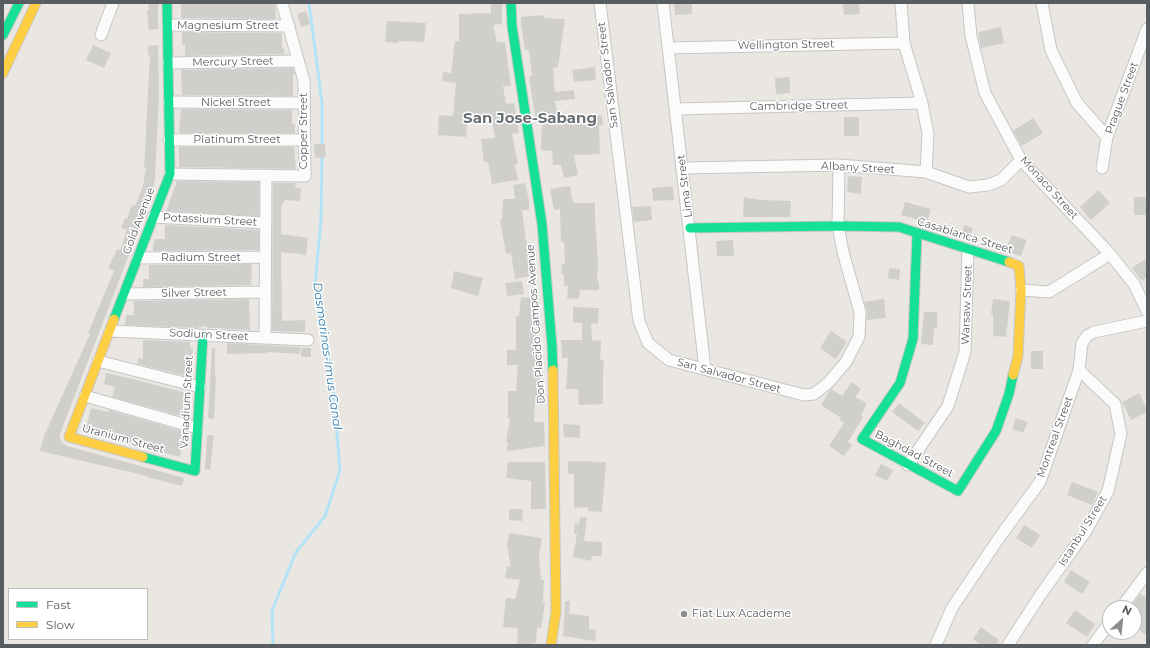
<!DOCTYPE html>
<html>
<head>
<meta charset="utf-8">
<style>
  body { margin:0 }
  #map { position:relative; width:1150px; height:648px; overflow:hidden; background:#eae7e2; font-family:Montserrat,sans-serif }
  canvas { display:block }
  .frame { position:absolute; inset:0; border:4px solid #585d62; pointer-events:none }
  .legend { position:absolute; left:8px; top:588px; width:140px; height:52px; box-sizing:border-box; background:#fff; border:1px solid #bcbec0; margin:0; padding:5px 7px; list-style:none; font-size:12px; color:#585d62 }
  .legend li { display:flex; align-items:center; gap:8px; height:20px }
  .legend b { width:20px; border:1px solid #bcbec0 }
  .north { position:absolute; left:1102px; top:600px; width:40px; height:40px; box-sizing:border-box; background:#fff; border:1px solid #bcbec0; border-radius:50%; rotate:27deg; font-size:11px; font-weight:700; line-height:16px; text-align:center; color:#585d62 }
  .north::after { content:''; display:block; margin:auto; width:14px; height:18px; background:#8b8d8f; clip-path:polygon(50% 0,100% 100%,50% 72%,0 100%) }
</style>
</head>
<body>
<div id="map">
<canvas width="1150" height="648"></canvas>
<div class="frame"></div>
<ul class="legend">
<li><b style="height:5px;background:#16e098"></b>Fast</li>
<li><b style="height:5px;background:#ffcf43"></b>Slow</li>
</ul>
<div class="north">N</div>
</div>
<script>
const g = document.querySelector('canvas').getContext('2d');
g.lineJoin = 'round';
const shape = rows => new Path2D(rows.map(r => 'M' + r).join(''));
function trace(path, color, width, dash) { g.strokeStyle = color; g.lineWidth = width; g.lineCap = dash ? 'butt' : 'round'; g.setLineDash(dash || []); g.stroke(path); }
function fillPath(path, color) { g.fillStyle = color; g.fill(path, 'evenodd'); }
function drawText(font, color, halo, rows, align = 'center') {
  g.font = font + ' Montserrat,sans-serif'; g.lineWidth = 3; g.setLineDash([]); g.textBaseline = 'middle'; g.strokeStyle = halo; g.fillStyle = color; for (const [text, x, y, turn = 0] of rows) {
    g.save(); g.translate(x, y); g.rotate((+turn || 0) * Math.PI / 180); g.textAlign = isNaN(turn) ? turn : align; if (halo) g.strokeText(text, 0, 0); g.fillText(text, 0, 0); g.restore();
  }
}
const stream = shape([
  [309,3,322,103,322,146],
  [273,645,272,611,296,552,325,516,340,470,333,385,315,285,321,219,322,154]
]);
const building = shape([
  [148,3,158,3,158,29,149,30,147,10,149,10],
  [181,3,275,3,276,19,181,18],
  [491,3,502,3,502,24,493,25,497,42,505,42,511,86,503,86,506,104,514,103,519,133,512,134,518,164,515,165,518,180,492,184,488,162,484,162,481,139,495,138,491,115,468,115,466,137,438,135,439,115,453,116,456,83,442,81,443,72,451,73,455,41,459,41,459,14,491,13],
  [674,3,692,3,692,14,675,15],
  [843,3,859,3,860,14,844,15],
  [306,11,310,24,301,27,297,14],
  [544,15,544,18,565,19,558,67,553,68,555,92,574,90,575,99,555,101,559,122,587,119,587,117,602,115,603,125,599,126,600,154,574,155,578,175,564,178,561,165,553,165,552,151,541,150,542,121,536,122,529,77,532,76,529,50,525,50,521,25,521,17],
  [387,21,426,23,424,42,399,41,398,43,385,42],
  [1001,27,1004,43,981,48,978,32],
  [182,32,282,33,282,49,284,48,284,54,185,56,185,45,182,45],
  [93,45,111,53,104,68,86,60],
  [158,45,159,95,155,178,152,195,60,434,60,438,62,443,67,446,184,478,182,486,147,477,147,476,40,451,44,436,90,334,88,333,114,271,108,268,117,249,120,250,127,230,121,228,125,218,127,219,132,205,135,206,143,186,146,168,144,168,150,55,148,55,148,46],
  [595,67,596,80,574,82,572,70],
  [293,68,295,75,293,75,293,96,182,95,181,70],
  [790,77,790,93,776,94,775,78],
  [181,109,292,110,292,124,295,124,295,133,179,133],
  [844,117,859,117,859,136,844,136],
  [1033,118,1043,133,1022,146,1013,131],
  [314,144,325,144,326,157,315,158],
  [179,147,294,147,296,169,179,167],
  [848,176,862,177,861,194,847,192],
  [177,181,259,182,259,216,166,211],
  [273,183,296,183,295,188,301,188,300,201,285,200,281,206,281,234,308,238,306,255,281,252,282,321,305,320,305,332,272,331],
  [525,183,529,200,529,210,522,210,528,255,534,254,537,275,515,279,511,253,506,254,500,219,502,219,503,199,515,199,513,185],
  [570,186,573,203,595,203,595,216,598,265,597,281,599,281,599,290,580,290,579,299,567,298,568,286,564,286,564,274,561,274,562,264,565,264,564,242,561,242,560,209,554,210,550,189],
  [673,186,674,200,653,201,652,188],
  [1098,190,1110,203,1091,220,1080,207],
  [744,197,761,200,791,201,790,217,743,217],
  [1134,197,1147,197,1147,215,1134,215],
  [905,202,931,209,926,226,917,223,918,220,901,215],
  [651,206,652,220,634,222,632,207],
  [165,225,259,230,259,250,153,251,153,245,155,239,165,239],
  [964,225,973,228,970,240,961,237],
  [1012,235,1027,240,1021,256,1005,251],
  [733,240,734,256,717,256,716,241],
  [1147,258,1147,277,1142,281,1132,268],
  [252,264,251,285,143,287,143,279,149,279,149,265],
  [889,268,900,269,899,280,888,278],
  [454,271,483,278,478,296,451,288],
  [522,281,524,294,507,296,505,283],
  [521,297,532,298,531,315,540,315,541,327,535,327,537,350,540,350,540,390,544,390,544,402,536,402,536,404,535,404,534,422,544,422,545,446,507,451,508,442,506,442,510,418,508,418,508,391,516,391,518,365,507,365,507,350,516,350,516,316,519,316],
  [249,299,250,330,227,329,220,328,210,328,203,326,197,328,125,325,126,315,134,315,134,301],
  [884,299,886,318,867,320,867,310,864,302],
  [993,299,1010,301,1006,337,993,336,993,314,991,314],
  [573,307,599,308,598,324,591,323,592,340,601,341,600,360,604,360,603,373,603,404,579,405,578,389,566,389,568,358,562,358,561,340,582,340,582,323,573,322],
  [924,312,937,312,937,328,934,328,933,345,921,344],
  [831,331,847,342,836,359,820,348],
  [143,340,190,342,190,348,193,348,191,377,137,364,138,358,143,359],
  [227,343,300,347,300,354,267,352,267,353,227,354],
  [212,348,215,348,215,375,216,375,214,419,208,418],
  [301,348,311,348,311,357,301,357],
  [1031,351,1043,351,1043,369,1031,369],
  [106,373,133,379,190,394,188,418,112,397,115,387,104,384],
  [852,382,861,389,855,397,867,403,861,415,863,417,848,442,852,445,844,456,829,446,844,423,840,420,841,418,821,405,831,389,842,396],
  [1139,393,1147,409,1147,412,1131,420,1122,402],
  [899,403,925,423,918,431,892,412],
  [91,408,108,412,109,410,185,432,180,457,82,431,84,423,87,424],
  [1016,418,1028,422,1023,433,1012,429],
  [563,424,580,425,580,438,564,437],
  [207,435,214,435,210,470,205,469],
  [568,461,606,462,602,512,588,511,588,507,574,508,574,474,568,474],
  [508,462,545,462,546,509,531,509,531,481,506,478],
  [881,464,893,470,887,481,875,475],
  [1072,482,1098,492,1092,505,1067,495],
  [509,509,523,509,522,521,509,520],
  [580,517,587,518,584,541,602,542,602,556,592,556,591,561,573,557,577,534,574,534,575,523,579,524],
  [1024,525,1040,535,1032,548,1016,538],
  [509,533,542,538,539,555,541,580,544,580,543,602,545,603,541,628,537,628,536,643,533,643,533,645,517,645,518,628,503,627,506,598,515,599,520,580,505,578,507,566,511,567,507,546],
  [1071,570,1090,582,1082,594,1064,582],
  [1140,594,1147,598,1147,636,1134,626,1134,608,1130,608],
  [565,601,570,601,569,614,589,616,589,629,596,630,595,641,563,636],
  [1075,610,1095,624,1087,637,1066,623],
  [981,627,999,640,996,645,981,645,973,639]
]);
const street = shape([
  [600,3,639,321,648,343,669,360,804,395,814,394,828,383,846,362,859,337,860,312,843,252,838,226,839,165],
  [663,3,705,369],
  [901,3,904,43,922,103,928,134,926,172],
  [968,3,971,36,985,93,1021,160,1110,254,1134,284,1147,311],
  [1042,3,1051,50,1077,103,1107,137],
  [168,25,289,26],
  [101,35,113,3],
  [668,48,904,43],
  [168,63,298,61],
  [169,102,304,103],
  [676,109,922,103],
  [169,140,304,140],
  [683,168,839,165,926,172,969,187,988,185,1001,180,1021,160],
  [1102,168,1107,137,1147,29],
  [170,174,305,176,304,81,282,3],
  [153,217,266,223],
  [138,258,265,257],
  [1021,290,1049,292,1110,254],
  [124,294,265,292],
  [110,331,308,340],
  [265,338,266,175],
  [98,361,200,387],
  [85,396,197,428],
  [908,465,948,406,965,352,968,250],
  [1121,608,1147,573],
  [936,645,952,608,999,538,1040,482,1079,370,1082,343,1087,336,1094,332,1147,321],
  [1008,645,1041,594,1086,531,1108,491,1121,434,1115,404,1079,370],
  [1093,645,1110,622]
]);
const fast = shape([
  [511,3,512,26,542,224,552,346,553,370],
  [3,35,19,3],
  [690,228,838,226,899,227,1009,262],
  [917,234,913,339,900,383,862,439,958,491,996,431,1009,394,1013,375],
  [114,319,170,174,167,3],
  [143,457,195,471,203,335]
]);
const slow = shape([
  [3,73,36,3],
  [1009,262,1019,266,1021,290,1018,356,1013,375],
  [114,319,69,437,143,457],
  [551,645,556,612,553,370]
]);
const markers = [
  [684,614,4,"#8b8d8f"]
];
const streetNames = [
  ["Magnesium Street",228,26],
  ["Wellington Street",786,45,-1],
  ["Mercury Street",233,62,-1],
  ["San Salvador Street",608,75,-97],
  ["Prague Street",1122,98,-70],
  ["Nickel Street",236,103],
  ["Cambridge Street",799,106,-1],
  ["Copper Street",304,131,-90],
  ["Platinum Street",237,140],
  ["Albany Street",858,168,3],
  ["Lima Street",685,186,-97],
  ["Monaco Street",1049,188,48],
  ["Potassium Street",210,220,3],
  ["Gold Avenue",139,221,-69],
  ["Casablanca Street",965,236,17],
  ["Radium Street",201,258],
  ["Silver Street",194,293,-1],
  ["Warsaw Street",967,305,-88],
  ["Don Placido Campos Avenue",536,324,-94],
  ["Sodium Street",209,335,3],
  ["San Salvador Street",729,376,15],
  ["Vanadium Street",187,402,-87],
  ["Montreal Street",1055,437,-70],
  ["Uranium Street",123,439,15],
  ["Baghdad Street",914,454,28],
  ["Istanbul Street",1083,531,-58]
];
const poiNames = [
  ["Fiat Lux Academe",692,614]
];
const waterNames = [
  ["Dasmarinas-Imus Canal",327,356,82]
];
const districtNames = [
  ["San Jose-Sabang",530,119]
];
trace(stream, '#b3e3f6', 3);
fillPath(building, '#d1cfcc');
trace(street, '#c6c6c5', 13);
trace(fast, '#c7c6c6', 11);
trace(slow, '#c7c6c6', 11);
trace(street, '#fcfbfb', 11);
trace(fast, '#16e098', 9);
trace(slow, '#ffcf43', 9);
for (const [x, y, r, color] of markers) { const dot = new Path2D(); dot.arc(x, y, r, 0, 2 * Math.PI); g.fillStyle = color; g.fill(dot); trace(dot, '#fff', 1.5); }
drawText('11px', '#585d62', '#fff', streetNames);
drawText('11px', '#585d62', '#fff', poiNames, 'left');
drawText('italic 12px', '#2e78a7', '#fff', waterNames);
drawText('bold 15px', '#697074', '#fff', districtNames);
</script>
</body>
</html>
